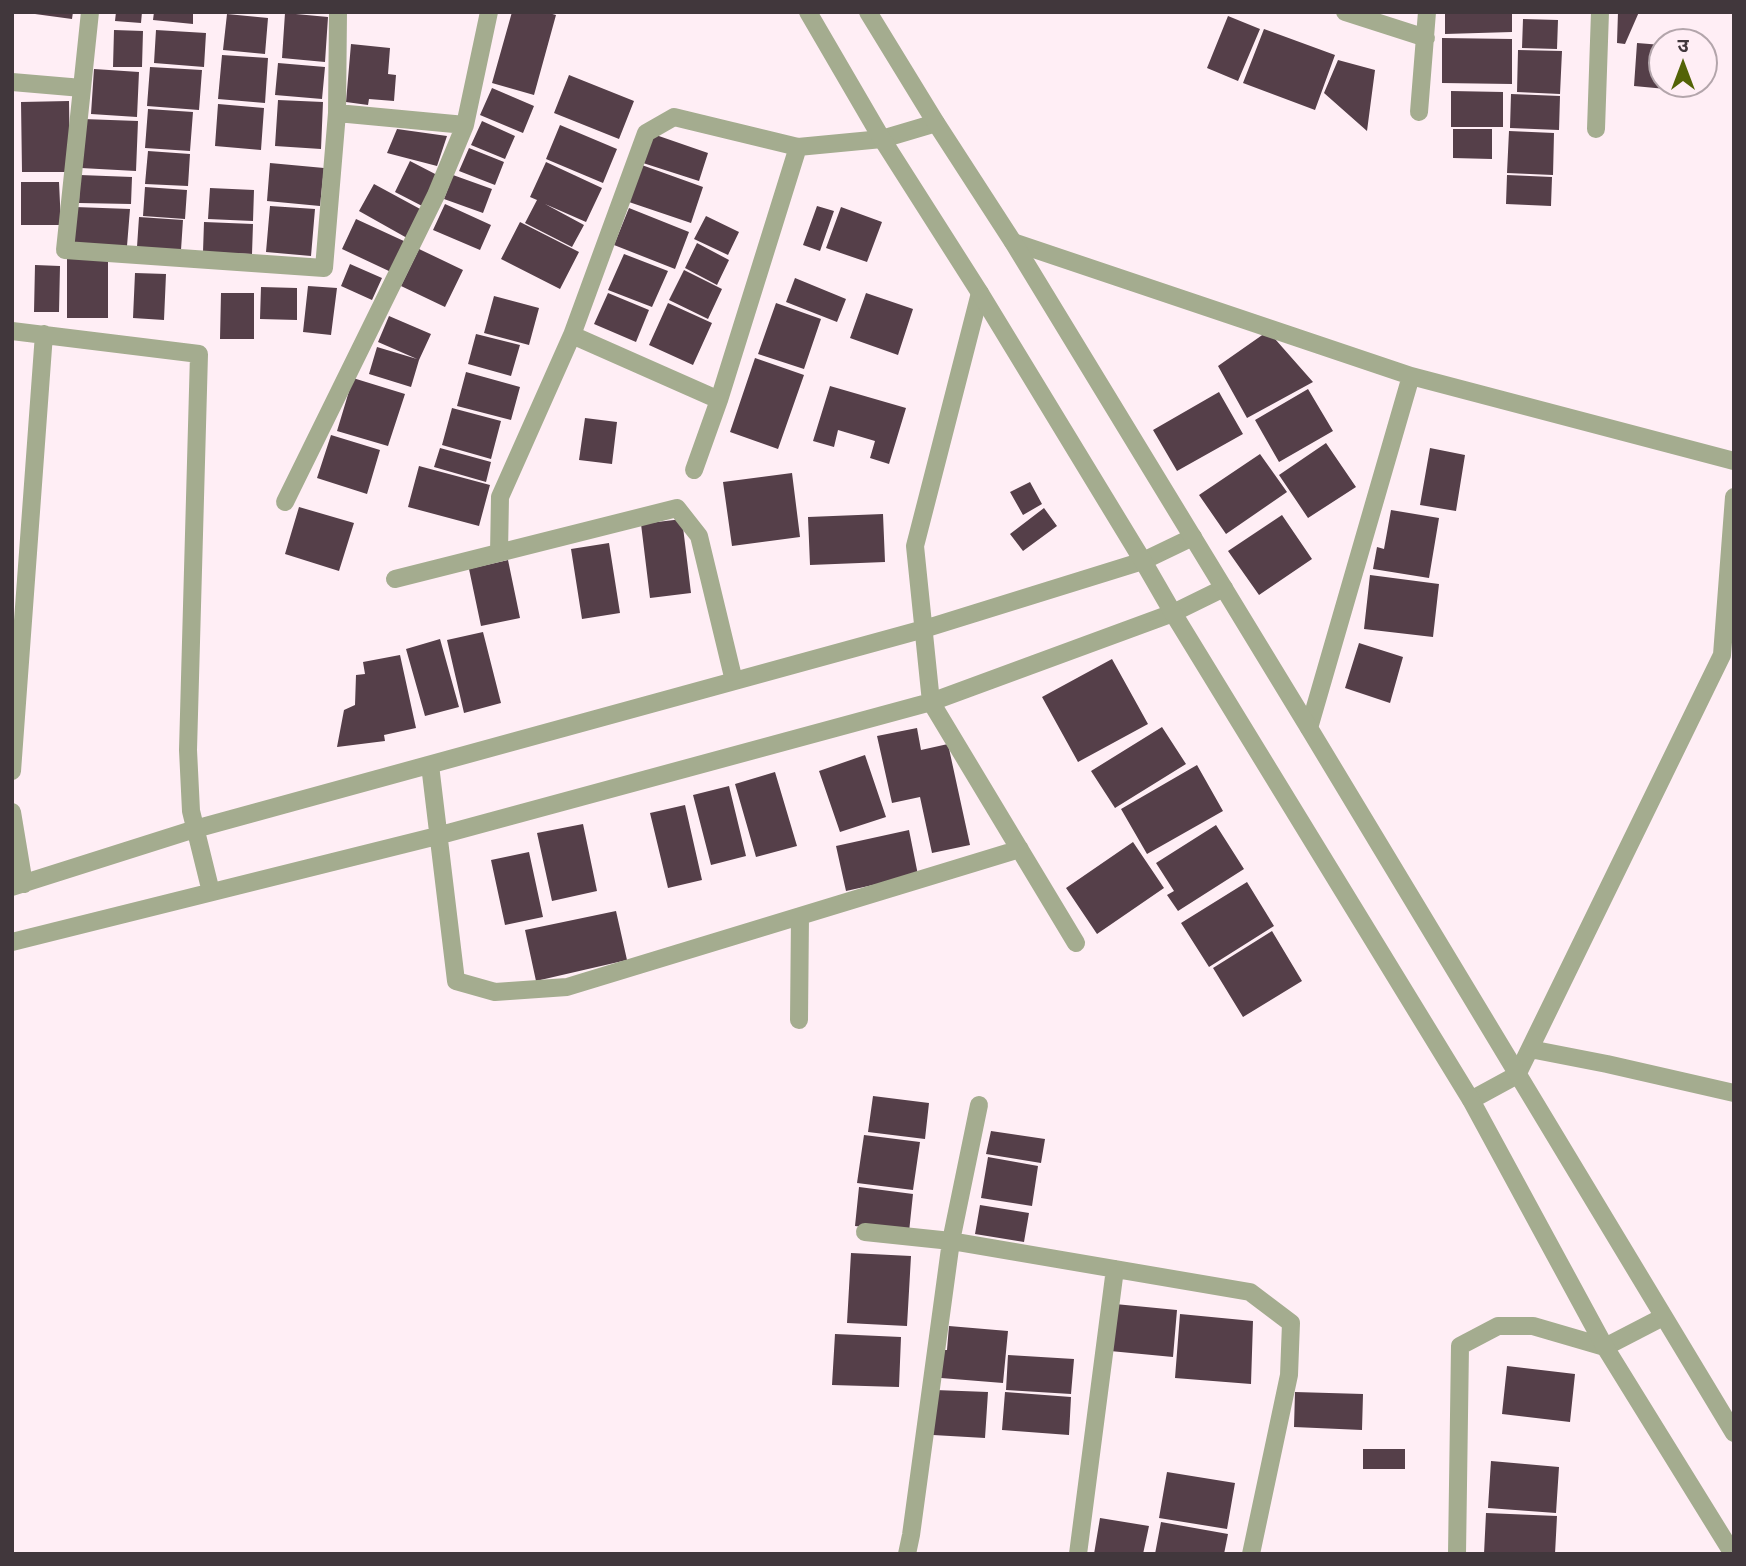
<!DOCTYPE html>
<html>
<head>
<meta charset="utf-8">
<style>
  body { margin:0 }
  #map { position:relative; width:1746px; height:1566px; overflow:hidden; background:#ffeef5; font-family:"Playfair Display","Noto Sans Devanagari",serif }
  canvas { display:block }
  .frame { position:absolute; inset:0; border:14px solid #41373c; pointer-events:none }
  .north { position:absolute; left:1648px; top:28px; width:70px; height:70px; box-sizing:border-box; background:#ffeef5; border:2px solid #b3a5ab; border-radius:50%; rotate:0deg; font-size:19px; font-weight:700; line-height:28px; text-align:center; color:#41373c }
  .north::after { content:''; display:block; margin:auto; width:24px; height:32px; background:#536307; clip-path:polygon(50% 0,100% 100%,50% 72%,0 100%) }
</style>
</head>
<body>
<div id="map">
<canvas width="1746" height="1566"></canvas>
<div class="frame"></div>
<div class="north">उ</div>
</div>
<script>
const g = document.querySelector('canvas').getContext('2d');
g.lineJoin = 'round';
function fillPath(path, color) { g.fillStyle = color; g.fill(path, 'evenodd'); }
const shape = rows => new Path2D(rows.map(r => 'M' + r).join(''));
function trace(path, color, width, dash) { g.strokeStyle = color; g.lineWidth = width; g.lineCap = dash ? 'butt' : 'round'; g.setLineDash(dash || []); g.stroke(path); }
const building = shape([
  [35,12,73,12,72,19,35,14],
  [116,12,142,12,141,23,115,21],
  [154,12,193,12,193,24,153,20],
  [512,12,545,12,556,15,534,95,492,83],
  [1445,12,1512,12,1512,32,1445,34],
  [1618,12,1639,12,1625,44,1617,43],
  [285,13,328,17,325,62,282,58],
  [227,14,268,18,265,54,223,50],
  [1228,16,1260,29,1238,81,1207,68],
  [1523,19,1558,20,1557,49,1522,48],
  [1264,29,1335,55,1315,110,1243,83],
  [114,30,143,31,142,67,113,67],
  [156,30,206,33,204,67,154,63],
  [1442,38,1512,39,1512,84,1442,83],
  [1637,43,1662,45,1662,84,1667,84,1666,89,1634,86],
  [351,44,390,48,388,74,396,75,394,101,369,99,368,105,346,102],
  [1518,50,1562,51,1560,94,1517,92],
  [222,55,268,58,265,103,218,99],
  [1338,60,1375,70,1367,131,1324,93],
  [278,63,325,67,322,99,275,95],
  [150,67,202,70,199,110,147,106],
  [94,69,139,72,137,117,91,114],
  [569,75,634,101,619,139,554,113],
  [492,88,534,106,523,133,480,115],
  [1451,91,1503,92,1503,127,1451,127],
  [1511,94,1560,96,1559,130,1510,128],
  [278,100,323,102,321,149,275,146],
  [69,101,70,172,22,172,21,102],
  [218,104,264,108,261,150,215,146],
  [148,109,193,112,190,151,145,148],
  [83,119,138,121,136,171,81,168],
  [482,121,515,136,505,159,471,145],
  [560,125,617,149,603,183,546,159],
  [397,129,447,136,437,166,387,153],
  [1453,129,1492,129,1492,159,1453,158],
  [1509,131,1554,133,1553,175,1507,173],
  [653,134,708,153,699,181,643,163],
  [469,148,504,162,495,185,459,171],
  [148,151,190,154,188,186,145,184],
  [410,161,439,176,424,207,395,192],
  [546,162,602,188,586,222,545,204,584,225,572,247,525,223,537,200,530,197],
  [270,163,324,168,320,206,267,201],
  [639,164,703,187,691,223,626,201],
  [80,175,132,177,131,204,79,203],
  [453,175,492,189,483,213,444,199],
  [1507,175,1552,177,1551,206,1506,204],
  [21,182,59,182,61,225,21,225],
  [374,184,422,210,407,238,359,211],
  [145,187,187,190,185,219,143,216],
  [210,188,254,190,253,221,208,219],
  [445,204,491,225,480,250,433,230],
  [270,206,315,209,311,256,266,252],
  [817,206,834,211,820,251,803,245],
  [75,207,130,209,127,246,73,243],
  [841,207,882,222,867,262,826,248],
  [629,208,689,232,675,269,614,245],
  [706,216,739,232,728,255,694,239],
  [139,217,183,220,181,250,137,247],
  [356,219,406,242,391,272,342,249],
  [204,222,253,224,252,254,203,252],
  [520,222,579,252,560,289,501,259],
  [697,243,729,260,717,285,685,268],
  [419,249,463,270,445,307,401,286],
  [624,254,668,271,652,307,608,290],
  [67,259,108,259,108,318,67,318],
  [350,264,382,278,372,300,341,286],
  [35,265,60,266,59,312,34,312],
  [684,270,722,289,708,319,669,300],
  [135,273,166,274,164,320,133,318],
  [795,278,846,299,837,322,786,302],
  [308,286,337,288,331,335,303,332],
  [261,287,297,288,297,320,260,319],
  [221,293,254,293,254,339,220,339],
  [608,293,649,310,636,342,594,324],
  [866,293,913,309,898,355,850,338],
  [494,296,539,308,529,345,484,333],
  [668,303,712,323,693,365,649,345],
  [776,303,821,319,804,369,758,354],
  [389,316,431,334,419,360,411,387,369,374,377,347,417,359,378,342],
  [1268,331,1313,382,1247,418,1218,366],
  [476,334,520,345,511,376,468,364],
  [755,358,804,375,778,449,730,432],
  [466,372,520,387,511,420,457,406],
  [353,378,405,394,388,446,337,431],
  [830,386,906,408,889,464,870,458,875,441,838,430,834,447,813,441],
  [1308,389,1333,431,1279,462,1255,420],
  [1219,392,1243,434,1177,471,1153,430],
  [452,408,501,421,491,459,442,445],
  [585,418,617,422,612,464,579,460],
  [331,435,380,450,367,494,317,478],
  [1326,443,1356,487,1308,518,1279,475],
  [440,448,491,462,486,482,434,467],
  [1430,448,1465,455,1456,511,1420,505],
  [1260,454,1287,492,1226,534,1199,495],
  [419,466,490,485,479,526,408,507],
  [792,473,800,537,732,546,723,482],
  [1030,482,1042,504,1023,515,1010,492],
  [299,507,354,523,339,571,285,554],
  [1044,508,1057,526,1023,551,1010,534],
  [1391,510,1439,518,1429,578,1373,569,1377,547,1384,549],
  [883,514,885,562,810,565,808,517],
  [1282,515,1312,559,1259,595,1228,551],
  [682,519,691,593,650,598,641,524],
  [609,543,620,613,582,619,571,549],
  [508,560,520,618,481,626,469,569],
  [1370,575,1439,584,1433,637,1364,629],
  [483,632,501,703,464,713,447,640],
  [440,639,459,707,425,716,406,649],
  [1359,643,1403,657,1390,703,1345,688],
  [400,655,416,728,384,735,385,741,337,747,344,710,355,705,356,675,365,674,363,662],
  [1112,659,1148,724,1078,762,1042,697],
  [1162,727,1186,764,1115,808,1091,771],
  [917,728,921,750,948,744,970,845,932,853,920,797,892,803,877,736],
  [865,755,886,817,840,832,819,771],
  [1197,765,1223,811,1147,854,1121,809],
  [775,772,797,846,756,857,735,784],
  [729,786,746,856,711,865,693,795],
  [685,805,702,880,668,888,650,813],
  [583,824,597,891,552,901,537,833],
  [1216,825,1244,869,1178,911,1167,895,1174,891,1156,863],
  [909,830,918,875,846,891,836,846],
  [1133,842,1164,888,1097,934,1066,888],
  [529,852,543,917,505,925,491,860],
  [1247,882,1274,926,1209,967,1181,923],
  [616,911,627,960,536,981,525,930],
  [1272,931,1302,981,1243,1017,1213,968],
  [873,1096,929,1103,925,1139,868,1132],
  [991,1131,1045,1139,1041,1163,986,1154],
  [864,1135,920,1142,913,1190,857,1183],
  [988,1157,1038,1166,1032,1206,981,1198],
  [859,1187,913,1194,909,1232,855,1226],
  [980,1205,1029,1213,1024,1242,975,1234],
  [851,1253,911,1256,907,1326,847,1323],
  [1115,1304,1177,1310,1173,1357,1110,1351],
  [1180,1314,1253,1321,1251,1384,1175,1378],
  [949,1326,1008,1331,1003,1383,941,1378,943,1350,947,1350],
  [835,1334,901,1337,899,1387,832,1385],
  [1008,1355,1074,1359,1071,1394,1006,1390],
  [1507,1366,1575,1374,1570,1422,1502,1414],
  [935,1390,988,1392,985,1438,933,1435],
  [1005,1392,1071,1397,1069,1435,1002,1430],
  [1295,1392,1363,1394,1362,1430,1294,1427],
  [1363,1449,1405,1449,1405,1469,1363,1469],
  [1491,1461,1559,1467,1556,1513,1488,1508],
  [1167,1472,1235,1483,1227,1529,1159,1518],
  [1486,1513,1557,1516,1555,1554,1484,1554],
  [1100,1518,1149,1526,1143,1554,1094,1554],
  [1161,1522,1228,1534,1224,1554,1155,1554]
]);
const minor = shape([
  [90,12,65,250,324,268,337,113,338,12],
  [1345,12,1426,38],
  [12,82,82,88],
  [1419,112,1427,12],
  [337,113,465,125],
  [1596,129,1600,12],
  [1013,242,1411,376,1734,461],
  [980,293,915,546,931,702,1076,943],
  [12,331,199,354,188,750,191,811,211,892],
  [572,335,719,400],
  [694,470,719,400,798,147],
  [285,502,436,195,465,125,489,12],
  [499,553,500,497,572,335,646,133,674,117,798,147,882,139,936,123],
  [395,579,677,508,699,536,734,681],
  [1309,728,1411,376],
  [430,765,456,981,495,992,567,987,1020,849],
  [12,771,44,334],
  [12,812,24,884],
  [12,887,195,829,924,629,1143,561,1193,537],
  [12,942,437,836,931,702,1173,613,1224,588],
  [799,1020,800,916],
  [1530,1049,1607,1064,1734,1093],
  [1471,1100,1517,1075,1722,655,1734,497],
  [865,1232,951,1241,1250,1292,1291,1323,1289,1375,1251,1554],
  [907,1554,911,1535,951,1241,979,1105],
  [1078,1554,1115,1269],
  [1457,1554,1460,1346,1498,1326,1533,1326,1605,1347,1663,1317]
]);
const tertiary = shape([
  [808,12,882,139,980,293,1143,561,1173,613,1471,1100,1605,1347,1733,1554],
  [868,12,936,123,1013,242,1309,728,1734,1433]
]);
fillPath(building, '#553f49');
trace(minor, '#a4ac8f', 18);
trace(tertiary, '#a4ac8f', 18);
</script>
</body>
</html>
